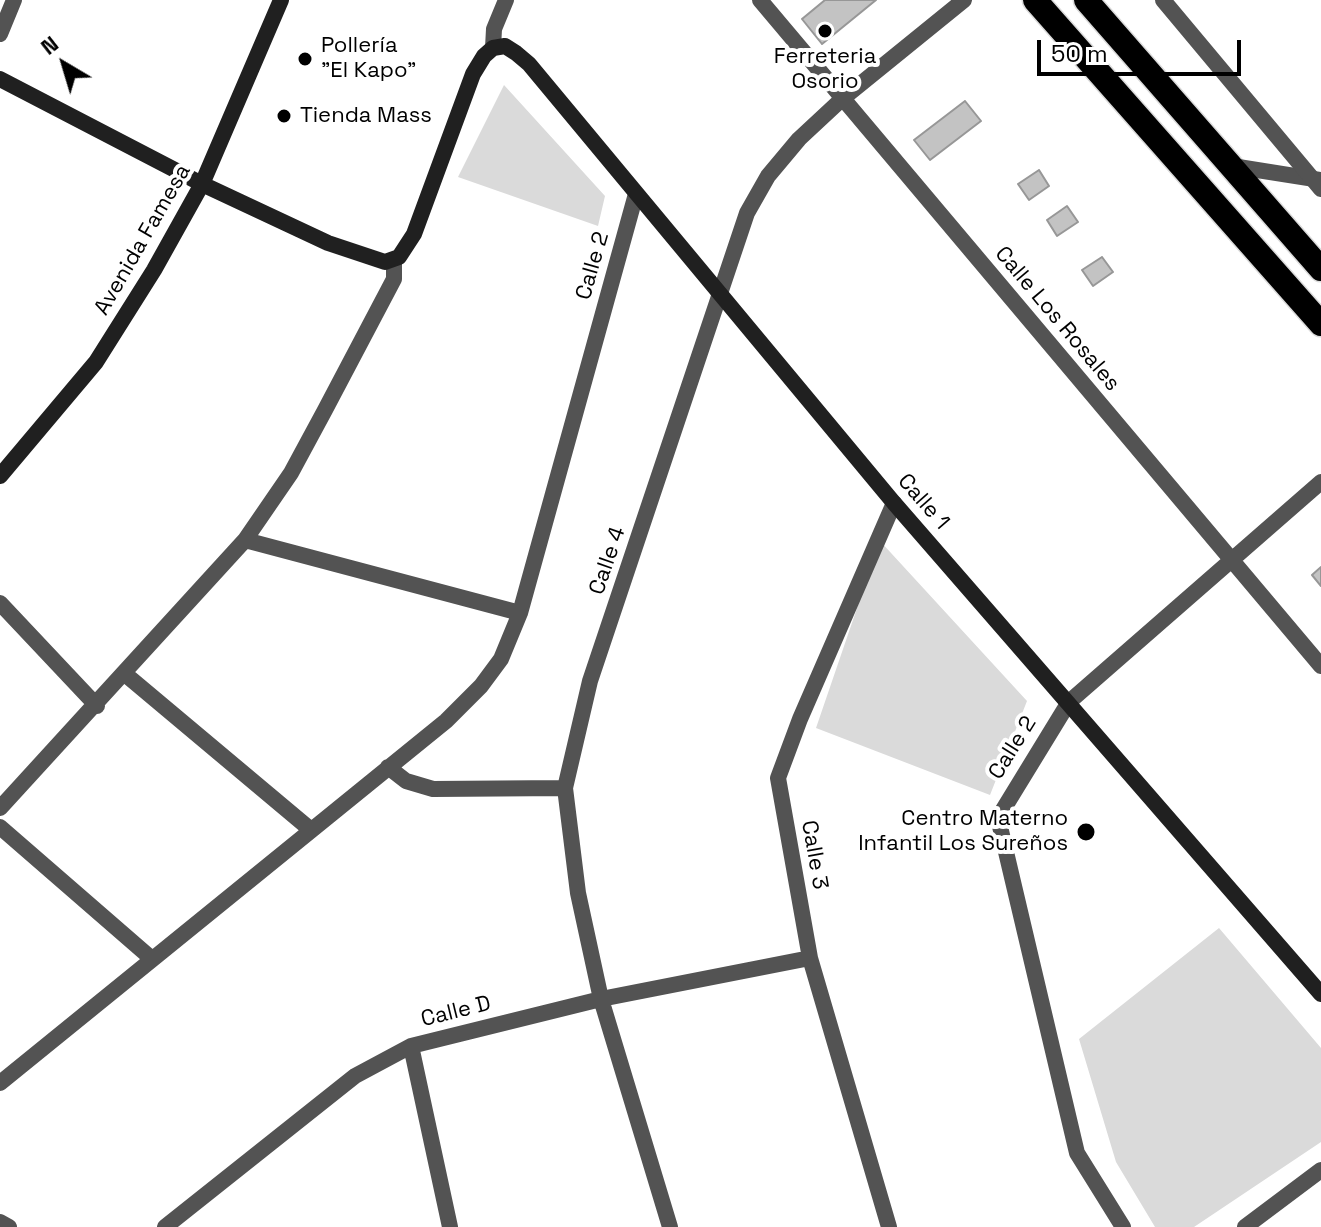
<!DOCTYPE html>
<html>
<head>
<meta charset="utf-8">
<style>
  body { margin:0 }
  #map { position:relative; width:1321px; height:1227px; overflow:hidden; background:#fff; font-family:"Space Grotesk",sans-serif }
  canvas { display:block }
  .north { position:absolute; left:24px; top:24px; width:80px; height:80px; -webkit-text-stroke:6px #fff; paint-order:stroke; rotate:322deg; font-size:22px; font-weight:700; line-height:32px; text-align:center; color:#000 }
  .north::after { content:''; display:block; margin:auto; width:28px; height:36px; background:#000; clip-path:polygon(50% 0,100% 100%,50% 72%,0 100%) }
  .scale { position:absolute; left:1037px; top:40px; width:204px; height:36px; box-sizing:border-box; border:4px solid #000; border-top:0; padding-left:10px; font-size:24px; line-height:28px; white-space:nowrap; color:#000; -webkit-text-stroke:6px #fff; paint-order:stroke }
</style>
</head>
<body>
<div id="map">
<canvas width="1321" height="1227"></canvas>
<div class="north">N</div>
<div class="scale">50 m</div>
</div>
<script>
const g = document.querySelector('canvas').getContext('2d');
g.lineJoin = 'round';
function fillPath(path, color) { g.fillStyle = color; g.fill(path, 'evenodd'); }
const shape = rows => new Path2D(rows.map(r => 'M' + r).join(''));
function trace(path, color, width, dash) { g.strokeStyle = color; g.lineWidth = width; g.lineCap = dash ? 'butt' : 'round'; g.setLineDash(dash || []); g.stroke(path); }
function drawText(font, color, halo, rows, align = 'center') {
  g.font = font + ' "Space Grotesk",sans-serif'; g.lineWidth = 8; g.setLineDash([]); g.textBaseline = 'middle'; g.strokeStyle = halo; g.fillStyle = color; for (const [text, x, y, turn = 0] of rows) {
    g.save(); g.translate(x, y); g.rotate((+turn || 0) * Math.PI / 180); g.textAlign = isNaN(turn) ? turn : align; if (halo) g.strokeText(text, 0, 0); g.fillText(text, 0, 0); g.restore();
  }
}
const green = shape([
  [504,85,605,196,598,226,458,177],
  [880,541,1027,701,990,795,816,728],
  [1219,928,1321,1048,1321,1142,1194,1227,1155,1227,1116,1162,1079,1039]
]);
const building = shape([
  [825,0,876,0,822,44,802,19,825,0],
  [965,101,981,121,930,160,914,140,965,101],
  [1039,170,1049,186,1029,200,1018,184,1039,170],
  [1067,206,1078,222,1057,236,1047,220,1067,206],
  [1102,257,1113,272,1093,286,1082,270,1102,257],
  [1321,567,1321,586,1312,575,1321,567]
]);
const lane = shape([
  [1232,166,1321,180]
]);
const street = shape([
  [760,0,1321,666],
  [1163,0,1321,189],
  [0,34,14,0],
  [493,48,494,29,506,0],
  [245,540,520,613],
  [0,603,97,706],
  [125,674,311,830],
  [388,767,406,781,433,789,565,788],
  [0,808,245,540,291,473,325,410,394,279,394,260],
  [0,827,152,959],
  [411,1046,450,1227],
  [0,1083,446,721,481,686,501,659,520,613,636,194],
  [0,1222,9,1227],
  [165,1227,355,1076,411,1046,601,999,810,958],
  [670,1227,601,999,578,893,565,788,590,681,747,213,768,176,799,139,842,99,964,0],
  [889,1227,810,958,778,778,800,719,894,503],
  [1123,1227,1077,1153,998,818,1069,702,1321,482],
  [1245,1227,1321,1170]
]);
const secondary = shape([
  [0,79,202,184,328,243,385,262,399,257,414,234,473,74,484,56,493,48,505,46,516,53,529,64,894,503,1321,994],
  [0,476,96,362,154,270,202,184,281,0]
]);
const highway = shape([
  [1035,0,1321,324],
  [1086,0,1321,269]
]);
const markers = [
  [825,31,8,"#000"],
  [305,59,8,"#000"],
  [284,116,8,"#000"],
  [1086,832,10,"#000"]
];
const poiNames = [
  ["Pollería",321,46],
  ["\"El Kapo\"",321,71],
  ["Ferreteria",825,57,"center"],
  ["Osorio",825,82,"center"],
  ["Tienda Mass",300,116],
  ["Centro Materno",1068,819,"right"],
  ["Infantil Los Sureños",1068,844,"right"]
];
const streetNames = [
  ["Avenida Famesa",143,240,-60],
  ["Calle 2",593,266,-74],
  ["Calle Los Rosales",1057,319,50],
  ["Calle 1",923,502,49],
  ["Calle 4",608,561,-71],
  ["Calle 2",1013,748,-58],
  ["Calle 3",814,855,80],
  ["Calle D",456,1012,-14]
];
fillPath(green, '#dadada');
fillPath(building, '#c3c3c3');
trace(building, '#979797', 2);
trace(highway, '#dbdbdb', 27);
trace(lane, '#535353', 16);
trace(street, '#535353', 16);
trace(secondary, '#202020', 16);
trace(highway, '#000', 24);
for (const [x, y, r, color] of markers) { const dot = new Path2D(); dot.arc(x, y, r, 0, 2 * Math.PI); g.fillStyle = color; g.fill(dot); trace(dot, '#fff', 3); }
drawText('22px', '#000', '#fff', poiNames, 'left');
drawText('22px', '#000', '#fff', streetNames);
</script>
</body>
</html>
